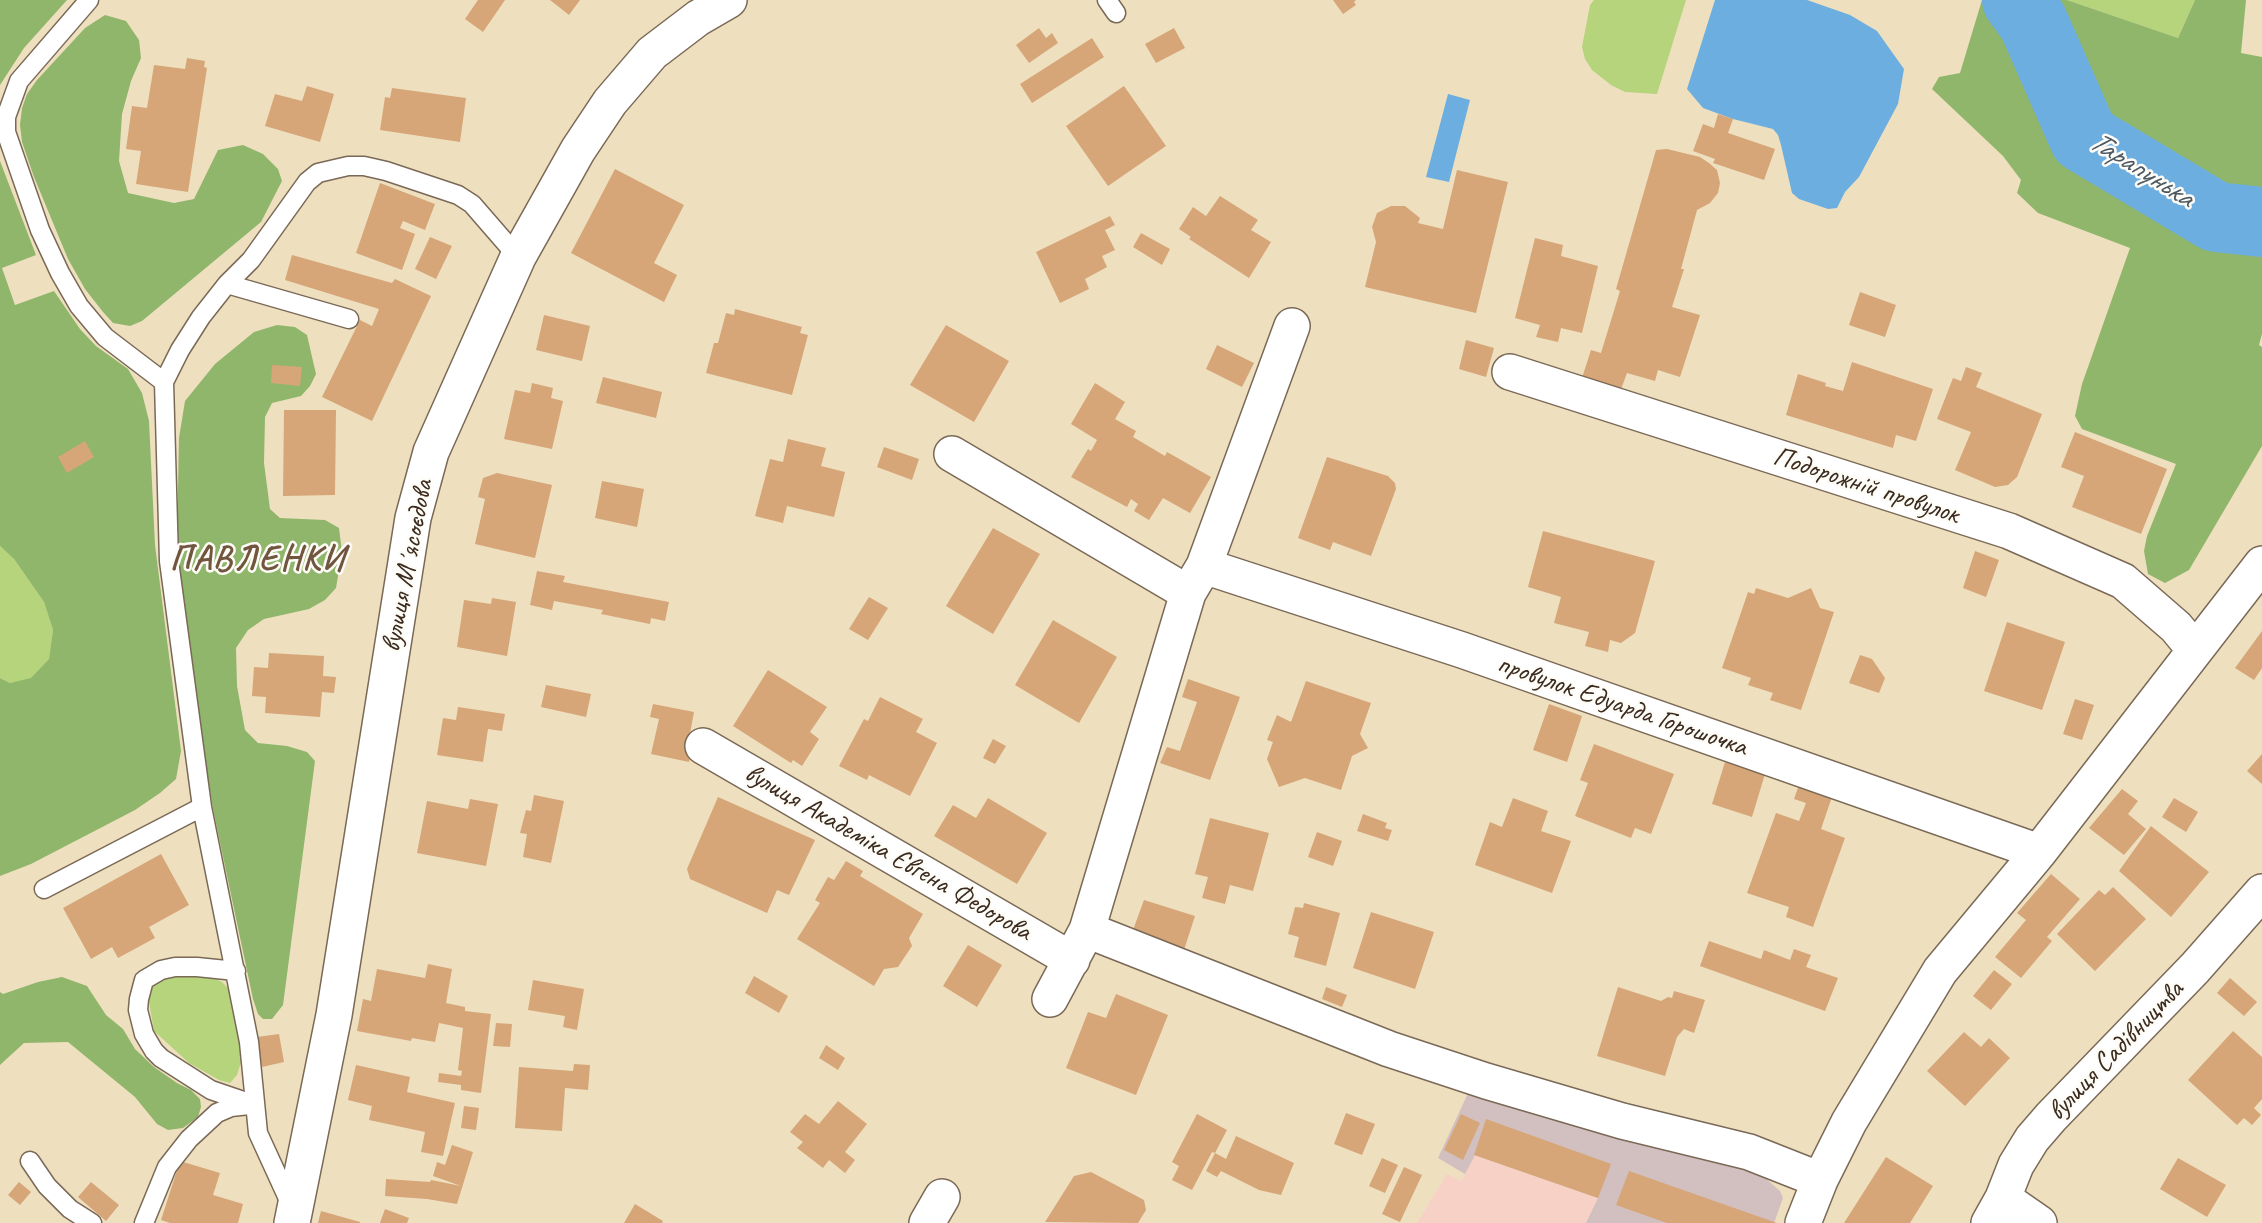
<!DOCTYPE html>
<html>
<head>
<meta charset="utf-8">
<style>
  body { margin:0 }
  canvas { display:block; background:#eedfbf }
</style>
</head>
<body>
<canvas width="2262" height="1223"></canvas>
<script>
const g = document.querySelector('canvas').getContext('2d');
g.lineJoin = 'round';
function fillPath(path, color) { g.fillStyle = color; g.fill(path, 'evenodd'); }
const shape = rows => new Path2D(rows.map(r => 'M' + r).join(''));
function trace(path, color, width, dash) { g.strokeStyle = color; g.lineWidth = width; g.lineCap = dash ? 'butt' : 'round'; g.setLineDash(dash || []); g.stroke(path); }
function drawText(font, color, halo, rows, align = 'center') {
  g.font = font + ' Caveat,sans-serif'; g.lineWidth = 5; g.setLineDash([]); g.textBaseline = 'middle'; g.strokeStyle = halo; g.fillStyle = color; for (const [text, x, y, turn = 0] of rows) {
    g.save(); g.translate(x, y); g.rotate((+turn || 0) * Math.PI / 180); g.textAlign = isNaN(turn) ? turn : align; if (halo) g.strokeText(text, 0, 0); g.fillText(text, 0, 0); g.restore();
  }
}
const built = shape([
  [1474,1155,1598,1198,1586,1223,1417,1223,1447,1174,1462,1181]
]);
const industrial = shape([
  [1470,1089,1636,1144,1670,1142,1755,1169,1780,1191,1783,1198,1774,1223,1586,1223,1598,1198,1475,1155,1465,1174,1438,1158]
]);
const green = shape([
  [1594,0,1686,0,1657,94,1625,92,1611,85,1592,70,1585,59,1582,47,1590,5],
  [2067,0,2195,0,2178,38],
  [0,546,14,559,44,602,53,630,49,659,31,679,10,683,0,678],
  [190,974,210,976,222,982,229,989,242,1059,237,1075,230,1083,219,1080,189,1063,154,1031,148,996,150,988,158,981]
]);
const forest = shape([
  [0,0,67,0,24,48,0,85],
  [1982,0,2067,0,2178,38,2195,0,2246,0,2241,53,2262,57,2262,334,2259,345,2262,347,2262,446,2189,570,2165,583,2148,574,2144,551,2147,536,2176,464,2082,429,2075,416,2082,384,2130,248,2038,213,2017,193,2021,180,2003,156,1932,89,1939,77,1960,73],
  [105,15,126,21,139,40,141,58,131,81,122,114,119,161,128,193,174,203,194,199,218,150,243,145,263,154,278,169,282,181,261,222,142,321,130,326,113,323,103,312,85,289,68,259,34,177,22,142,20,125,22,108,27,94,37,80,85,28],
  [0,161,36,255,2,268,15,305,54,291,80,329,96,346,128,369,142,393,149,421,155,545,181,751,176,779,160,793,135,810,31,864,0,876,0,678,10,683,31,678,49,659,53,630,44,602,14,559,0,546],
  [277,325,295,327,307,335,316,374,310,386,301,396,272,403,265,417,264,463,270,509,280,518,325,520,339,528,342,552,336,588,325,600,309,609,264,619,248,630,236,648,237,686,245,730,258,743,287,746,307,752,315,761,283,1005,272,1019,263,1019,258,1014,253,999,213,809,188,650,177,540,179,438,185,401,215,364,254,332],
  [62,977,87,986,106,1015,123,1029,135,1049,154,1067,177,1083,191,1090,200,1099,201,1107,198,1117,183,1128,168,1130,157,1124,135,1097,68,1042,24,1043,0,1065,0,992,3,994,38,982]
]);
const water = shape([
  [1715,0,1807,0,1850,15,1877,31,1904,69,1898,104,1859,177,1845,192,1837,208,1828,209,1799,199,1792,193,1781,145,1778,135,1773,129,1733,119,1703,108,1687,89],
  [1448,94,1470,100,1449,182,1426,177]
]);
const river = shape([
  [2017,0,2033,22,2084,138,2216,217,2262,222]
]);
const building = shape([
  [478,0,505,0,483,32,465,19],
  [550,0,580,0,569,15],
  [1333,0,1356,0,1354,2,1356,5,1343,14],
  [1039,28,1046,38,1052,33,1058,43,1029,63,1016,45],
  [1174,28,1185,48,1156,63,1145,44],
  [1092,38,1104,57,1032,103,1020,84],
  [187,58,205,61,204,67,207,68,188,192,136,184,141,151,126,149,132,106,147,108,154,65,185,69],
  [307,86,334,94,320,142,265,126,275,94,302,101],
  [1124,86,1166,146,1108,186,1066,126],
  [392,88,466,98,460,142,380,130,385,97,390,98],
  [1718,114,1733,119,1728,133,1775,149,1764,180,1713,163,1715,159,1693,151,1703,124,1714,128],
  [1667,149,1700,157,1709,163,1717,170,1720,183,1718,193,1710,203,1697,210,1681,269,1684,269,1672,307,1700,315,1680,377,1658,370,1655,381,1627,373,1620,392,1581,381,1591,350,1601,353,1620,291,1616,289,1656,150],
  [615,169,684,205,654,263,677,275,664,302,571,253],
  [1457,170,1508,182,1476,313,1365,287,1376,242,1372,227,1377,213,1391,206,1405,206,1420,218,1418,223,1443,229],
  [380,183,435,204,425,230,403,221,400,228,415,234,402,270,356,253],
  [1220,196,1258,220,1251,230,1271,242,1249,278,1189,239,1191,237,1179,229,1193,207,1206,216],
  [1110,216,1115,225,1105,230,1115,250,1102,256,1107,267,1085,279,1089,289,1060,303,1036,252],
  [1141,233,1170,249,1162,265,1133,247],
  [430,237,452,246,436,279,415,269],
  [1535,238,1563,245,1561,256,1598,266,1582,333,1561,328,1558,342,1536,337,1540,325,1515,318],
  [292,255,392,283,395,279,431,296,372,421,322,397,360,320,372,326,379,309,285,280],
  [1860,292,1896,305,1885,337,1849,325],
  [735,309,802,327,800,333,808,335,792,395,706,373,714,343,718,343,726,313,734,315],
  [544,315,590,326,582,361,536,350],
  [946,325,1009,361,974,422,910,385],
  [1466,340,1494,348,1486,377,1459,369],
  [1217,345,1254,363,1242,387,1206,369],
  [1852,362,1933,389,1916,441,1896,435,1893,448,1786,415,1798,374,1826,383,1825,386,1843,391],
  [272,365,302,367,300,386,271,383],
  [1966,367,1982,373,1976,387,2042,414,2017,477,2008,485,1995,487,1955,470,1971,432,1937,419,1953,378,1961,381],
  [603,377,662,392,656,418,596,403],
  [532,383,553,388,551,398,563,401,552,449,504,439,515,390,530,393],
  [1095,383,1125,402,1115,419,1136,431,1133,437,1165,456,1167,452,1211,477,1190,513,1163,498,1149,520,1134,511,1138,504,1131,499,1127,507,1071,477,1088,449,1091,451,1097,440,1071,424],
  [284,410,336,410,335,495,283,496],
  [2075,432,2167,469,2141,534,2072,507,2084,476,2061,467],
  [788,439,826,448,821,466,845,472,834,517,787,506,783,523,755,516,770,459,783,462],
  [85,441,94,457,67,473,58,457],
  [884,447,919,459,912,480,877,467],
  [1327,457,1388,476,1395,483,1396,489,1371,556,1333,542,1330,550,1298,538],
  [497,473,552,485,535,558,475,544,485,499,478,497,483,478],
  [602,481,644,489,637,527,595,518],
  [993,528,1040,554,993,634,946,606],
  [1543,531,1655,561,1635,633,1621,643,1610,640,1608,652,1585,646,1589,632,1554,623,1561,597,1528,587],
  [1975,551,1999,560,1986,597,1963,588],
  [537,571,565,576,563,582,669,602,665,621,651,618,650,624,601,614,603,610,554,601,552,610,530,605],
  [1756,588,1788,598,1811,588,1820,608,1834,612,1801,710,1770,700,1773,693,1748,685,1751,678,1722,668,1748,592,1754,594],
  [869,597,888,608,868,640,849,629],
  [492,598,516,602,507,656,457,647,464,600,491,604],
  [1053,620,1117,657,1079,723,1015,685],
  [2007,622,2065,642,2042,710,1984,691],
  [2262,631,2262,668,2254,680,2235,668],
  [269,653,324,656,323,676,336,677,334,693,322,692,320,717,265,713,266,697,252,696,254,667,268,668],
  [1860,655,1872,659,1885,678,1879,693,1849,683],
  [768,670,827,707,810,732,819,739,802,766,793,760,791,763,733,726],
  [1188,679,1240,697,1210,780,1160,763,1167,747,1180,751,1197,702,1182,697],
  [1306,681,1371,703,1360,734,1368,748,1352,756,1341,790,1305,778,1279,787,1267,759,1273,742,1267,740,1277,715,1291,722],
  [546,685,591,694,586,717,541,707],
  [880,697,923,719,916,732,937,743,910,796,869,775,867,780,839,766,864,719,868,721],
  [2075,699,2094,705,2082,740,2063,734],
  [653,704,694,712,689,739,694,740,689,762,651,754,659,719,650,717],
  [1549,704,1582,716,1567,762,1533,750],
  [458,707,505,714,502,731,488,729,483,762,437,755,443,718,456,720],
  [993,739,1006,746,995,764,983,758],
  [1594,744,1674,774,1651,834,1635,828,1631,838,1575,816,1588,783,1580,780],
  [2262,754,2262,784,2247,771],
  [1725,762,1765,774,1752,817,1712,804],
  [1800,782,1833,794,1821,829,1845,838,1813,927,1786,917,1789,907,1747,893,1776,813,1799,821,1806,803,1794,799],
  [2122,789,2138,801,2128,814,2146,829,2124,855,2089,828],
  [534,795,564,801,551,863,523,857,527,834,520,833,526,810,531,811],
  [718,797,815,840,789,895,777,890,767,913,690,879,687,869],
  [988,798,1047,833,1017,884,934,836,953,805,976,818],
  [1513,798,1548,811,1541,831,1571,841,1552,893,1475,865,1490,822,1502,827],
  [2174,798,2198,812,2186,832,2162,817],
  [470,799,498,804,486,866,417,853,427,801,468,809],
  [1363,814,1387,823,1385,828,1392,830,1388,841,1357,831],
  [1210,818,1269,833,1253,891,1230,885,1225,904,1202,898,1208,877,1195,874],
  [2151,826,2209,872,2171,917,2119,871],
  [1317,832,1342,841,1333,866,1308,857],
  [161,854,189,905,149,927,155,938,118,958,112,947,91,959,63,908],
  [846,861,863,871,860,876,923,914,909,938,912,946,898,967,884,969,874,986,797,939,820,903,815,900,828,877,834,880],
  [2051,874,2080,899,2047,937,2052,941,2021,978,1995,957,2026,920,2017,913],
  [2113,887,2146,919,2095,971,2057,934,2099,890,2105,895],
  [1144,900,1195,916,1184,950,1133,930],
  [1304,903,1340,913,1326,966,1294,957,1299,937,1288,934,1295,907,1303,908],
  [1371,912,1434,932,1415,989,1353,968],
  [1709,941,1761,959,1764,950,1790,960,1794,949,1811,955,1806,967,1838,978,1825,1011,1700,966],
  [968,945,1002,965,977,1007,943,986],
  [428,964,452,969,446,1003,465,1007,465,1011,491,1014,481,1093,461,1090,461,1085,438,1082,439,1073,461,1076,462,1071,458,1070,463,1028,439,1023,435,1042,412,1038,411,1041,357,1031,363,999,371,1001,377,969,425,978],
  [1994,970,2012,984,1991,1010,1973,996],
  [754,976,788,996,779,1013,745,993],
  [2230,978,2257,1002,2244,1016,2217,993],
  [533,980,584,989,577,1030,563,1027,565,1016,528,1010],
  [1326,987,1347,995,1342,1007,1322,999],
  [1618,987,1661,1001,1668,997,1672,998,1674,991,1705,1000,1694,1033,1684,1029,1677,1037,1665,1076,1597,1056],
  [1116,994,1168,1015,1136,1095,1066,1068,1088,1012,1106,1018],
  [496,1023,512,1024,510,1047,493,1046],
  [2233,1031,2262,1057,2262,1099,2254,1108,2261,1115,2252,1125,2244,1118,2237,1125,2188,1080],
  [1964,1032,1981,1047,1989,1038,2010,1058,1965,1106,1927,1071],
  [279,1034,284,1062,262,1067,257,1037],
  [826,1045,845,1058,838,1070,819,1058],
  [574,1064,590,1065,588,1090,565,1088,562,1131,515,1128,519,1067,573,1071],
  [356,1065,410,1077,407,1092,455,1103,443,1156,421,1152,425,1132,369,1120,372,1106,348,1100],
  [838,1101,867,1124,845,1152,855,1160,845,1173,829,1160,823,1168,797,1148,803,1142,790,1132,805,1114,819,1124],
  [464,1106,479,1108,476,1130,461,1128],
  [1346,1113,1375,1124,1362,1155,1334,1144],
  [1197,1114,1227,1130,1215,1153,1212,1152,1192,1190,1172,1180,1179,1166,1172,1162],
  [1461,1114,1480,1123,1463,1160,1444,1150],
  [1486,1119,1611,1164,1598,1198,1474,1155],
  [1236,1136,1294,1163,1281,1195,1259,1190,1221,1171,1217,1177,1206,1171,1215,1153,1226,1159],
  [452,1145,473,1152,457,1204,427,1199,385,1196,386,1179,430,1182,431,1180,461,1186,433,1176,437,1162,445,1165],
  [1886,1157,1933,1186,1910,1223,1844,1223],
  [1382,1158,1398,1165,1385,1193,1369,1186],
  [2178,1158,2226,1185,2207,1217,2160,1189],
  [180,1161,220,1173,213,1195,243,1204,238,1223,170,1223,161,1220],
  [1404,1167,1422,1175,1400,1222,1382,1214],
  [1629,1171,1777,1223,1667,1223,1616,1205],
  [1091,1172,1144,1200,1146,1210,1138,1223,1045,1222,1074,1176],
  [19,1182,31,1192,20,1205,8,1195],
  [91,1182,119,1205,106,1221,78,1197],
  [635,1204,663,1221,662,1223,624,1223],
  [385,1209,409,1218,407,1223,380,1223],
  [321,1211,360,1222,360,1223,318,1223]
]);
const service = shape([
  [89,0,19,81,6,117,6,132,40,230,60,273,79,306,105,337,164,382],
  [1107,0,1116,13],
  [227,284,349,319],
  [44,889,202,807],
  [236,971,197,967,175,967,161,970,144,980,139,999,138,1010,144,1034,154,1051,161,1058,211,1090,255,1105],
  [30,1161,47,1186,70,1209,92,1223],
  [291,1205,258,1133,249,1042,202,807,169,561,164,382,180,350,201,317,227,284,251,260,307,182,318,173,348,166,364,166,386,171,458,195,472,204,518,257],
  [144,1223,167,1167,189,1139,217,1113,231,1107,249,1105]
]);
const minor = shape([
  [1510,372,2009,531,2123,581,2176,627,2195,650],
  [952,454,1188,593,1204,566,1292,326],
  [1204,566,1462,650,2039,852],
  [703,746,1072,960],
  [1087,930,1389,1049,1486,1081,1622,1121,1749,1152,1820,1180],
  [1050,999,1087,930,1188,593],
  [2003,1198,2039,1223],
  [292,1223,334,1015,413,518,431,452,518,257,578,150,610,102,652,53,698,18,729,0],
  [927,1223,942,1197],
  [1803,1223,1820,1180,1849,1122,1940,971,2039,852,2262,564],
  [1989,1223,2003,1198,2016,1165,2032,1139,2051,1117,2195,968,2262,892]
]);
const streetNames = [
  ["Подорожній провулок",1866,486,18],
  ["вулиця Мʼясоєдова",408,566,-79],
  ["провулок Едуарда Горошочка",1622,706,19],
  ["вулиця Академіка Євгена Федорова",888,853,30],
  ["вулиця Садівництва",2116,1051,-46]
];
const waterNames = [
  ["Тарапунька",2141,170,32]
];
const districtNames = [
  ["ПАВЛЕНКИ",258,560]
];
fillPath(built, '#f7d1c6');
fillPath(industrial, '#d2bfbf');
fillPath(green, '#b6d47b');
fillPath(forest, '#90b66b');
fillPath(water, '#6caee0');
trace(river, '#6caee0', 70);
fillPath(building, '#d6a678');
trace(service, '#7a6956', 21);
trace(minor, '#7a6956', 38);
trace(service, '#fff', 18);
trace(minor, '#fff', 35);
drawText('28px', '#3b2a1e', '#fdfcf7', streetNames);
drawText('italic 30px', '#4c5862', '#fdfcf7', waterNames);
g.letterSpacing = '2px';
drawText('bold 35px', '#71553e', '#fdfcf7', districtNames);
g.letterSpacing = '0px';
</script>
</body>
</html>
